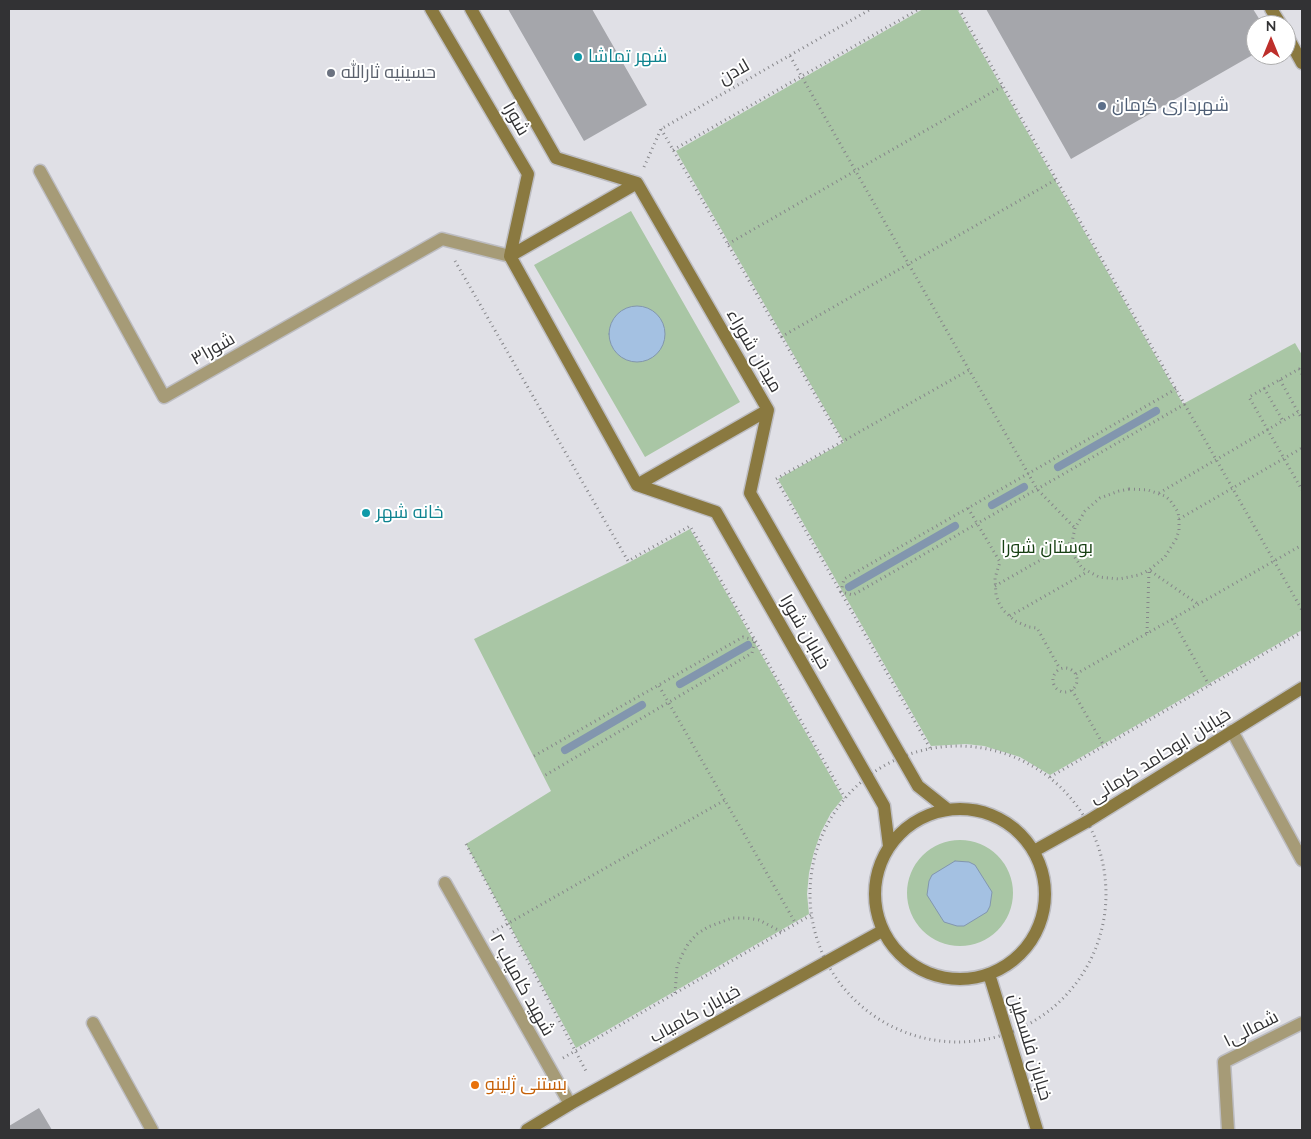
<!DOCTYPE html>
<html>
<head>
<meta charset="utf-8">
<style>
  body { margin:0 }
  #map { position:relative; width:1311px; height:1139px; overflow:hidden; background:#e0e0e6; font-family:Mulish,sans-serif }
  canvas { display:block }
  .frame { position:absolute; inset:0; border:10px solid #323234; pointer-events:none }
  .north { position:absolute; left:1246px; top:15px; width:50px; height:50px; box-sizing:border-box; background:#fff; border:1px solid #adadae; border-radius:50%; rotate:0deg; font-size:14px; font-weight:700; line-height:20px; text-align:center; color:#323234 }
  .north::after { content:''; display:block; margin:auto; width:18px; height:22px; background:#bd2f2b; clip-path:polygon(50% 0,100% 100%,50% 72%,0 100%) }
</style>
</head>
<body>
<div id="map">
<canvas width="1311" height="1139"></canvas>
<div class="frame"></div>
<div class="north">N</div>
</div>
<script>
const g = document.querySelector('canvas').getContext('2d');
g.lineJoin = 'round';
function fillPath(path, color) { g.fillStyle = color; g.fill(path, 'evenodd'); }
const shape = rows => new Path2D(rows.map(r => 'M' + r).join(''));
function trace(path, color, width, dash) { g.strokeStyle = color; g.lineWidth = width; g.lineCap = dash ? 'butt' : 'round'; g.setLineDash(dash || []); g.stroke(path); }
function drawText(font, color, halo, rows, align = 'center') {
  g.font = font + ' Mulish,Cairo,sans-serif'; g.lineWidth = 4; g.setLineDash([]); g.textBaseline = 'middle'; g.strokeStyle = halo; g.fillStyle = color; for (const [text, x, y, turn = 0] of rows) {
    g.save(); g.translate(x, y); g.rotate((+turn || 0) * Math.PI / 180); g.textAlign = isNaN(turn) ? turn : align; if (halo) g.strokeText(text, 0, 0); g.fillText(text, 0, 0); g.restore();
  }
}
const green = shape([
  [923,9,957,9,1183,404,1295,343,1302,355,1302,630,1050,775,1020,757,984,746,966,744,931,746,778,479,844,442,676,151],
  [631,211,740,402,645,457,534,265],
  [690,529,843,798,831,813,821,832,814,852,809,873,807,894,809,914,576,1048,466,844,551,791,474,639,628,563],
  '907 893a53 53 0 1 1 106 0a53 53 0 1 1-106 0Z'
]);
const water = shape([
  '609 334a28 28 0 1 1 56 0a28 28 0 1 1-56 0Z',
  [955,861,969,862,975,865,992,892,990,906,987,912,964,926,957,926,944,922,927,895,929,881,932,875,955,861]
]);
const stream = shape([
  [1058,467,1156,411],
  [992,505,1024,487],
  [849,587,955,526],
  [680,684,748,645],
  [565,750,642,705]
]);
const building = shape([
  [508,9,592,9,647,105,584,141],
  [986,9,1253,9,1263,25,1256,25,1256,53,1071,159],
  [39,1108,52,1130,9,1130,9,1126]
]);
const path = shape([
  [959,9,1302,610],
  [790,56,1037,489,1075,528],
  [661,129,842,441],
  [673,150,919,9],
  [644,167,661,129,871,9],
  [728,244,1003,86],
  [455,261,628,561,690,526,845,798],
  [781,337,1057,179],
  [1302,374,1299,369,1249,397,1302,490],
  [1280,380,1302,419],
  [1264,388,1283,421],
  [1176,389,844,579,841,592,853,595,1185,404],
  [1129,489,1148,490,1165,496,1170,500,1178,512,1179,519,1179,531,1176,539,1165,557,1149,570,1139,575,1119,579,1099,577,1082,568,1074,556,1072,542,1075,528,1085,511,1100,498,1119,491,1129,489],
  [1159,493,1298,412],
  [968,508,1000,562,995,578,996,595,999,603,1003,610,1015,621,1029,627,1037,628,1060,669],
  [1179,519,1302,448],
  [995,586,1072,542],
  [1010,616,1087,572],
  [1172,619,1209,685],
  [1147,633,1149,570,1198,604],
  '1053 680a12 12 0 1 1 24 0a12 12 0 1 1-24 0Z',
  [1076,674,1302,545],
  [659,686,796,924],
  [1072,690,1104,746],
  '810 894a148 148 0 1 1 296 0a148 148 0 1 1-296 0Z',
  [930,748,776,479,969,370],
  [534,756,743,637,755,640,752,653,544,776],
  [1050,777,1302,632],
  [466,844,587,1073],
  [493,932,725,800],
  [675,993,677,967,682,955,688,944,697,934,708,927,732,918,746,918,759,920,782,932],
  [563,1058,811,915]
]);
const street = shape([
  [40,171,164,397,442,239,510,256],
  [1232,731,1302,860],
  [445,883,570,1104],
  [93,1023,152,1130],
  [1228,1130,1224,1062,1302,1023]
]);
const secondary = shape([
  [431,9,528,174,510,256],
  [471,9,556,158,637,183],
  [1271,9,1281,25],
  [1286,34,1302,63],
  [510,256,637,485,768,410],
  [510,256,637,183,768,410],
  [768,410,750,493,918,786,947,809],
  [637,485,716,512,884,806,889,846],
  '875 894a85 85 0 1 1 170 0a85 85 0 1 1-170 0Z',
  [1034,851,1088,821,1302,688],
  [989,974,1037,1130],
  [527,1130,570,1104,882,931]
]);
const markers = [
  [578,57,5,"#0f9aa8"],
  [331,73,5,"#6b7280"],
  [1102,106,5,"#5c6f8a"],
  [366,513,5,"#0f9aa8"],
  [475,1085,5,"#e8710a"]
];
const cultureNames = [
  ["شهر تماشا",588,57],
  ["خانه شهر",376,513]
];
const streetNames = [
  ["لادن",734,72,-30],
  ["شورا",516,119,60],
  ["شورا۳",213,349,-30],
  ["میدان شوراء",754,351,60],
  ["خیابان شورا",805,632,60],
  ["خیابان ابوحامد کرمانی",1160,756,-32],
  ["شهید کامیاب ۲",522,985,61],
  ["خیابان کامیاب",695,1014,-29],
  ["شمالی۱",1251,1029,-27],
  ["خیابان فلسطین",1030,1047,73]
];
const worshipNames = [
  ["حسینیه ثارالله",341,73]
];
const serviceNames = [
  ["شهرداری کرمان",1112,106]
];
const parkNames = [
  ["بوستان شورا",1047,548]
];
const foodNames = [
  ["بستنی ژلینو",485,1085]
];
fillPath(green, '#a9c6a5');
fillPath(water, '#a4c1e2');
trace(water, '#8296ae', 1);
trace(stream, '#8296ae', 8);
fillPath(building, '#a5a6ab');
trace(street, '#bdbdc2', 15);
trace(secondary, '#bdbdc2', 15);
trace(path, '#86868a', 3, [1, 4]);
trace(street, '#a69b77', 12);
trace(secondary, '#8a7940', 12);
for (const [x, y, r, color] of markers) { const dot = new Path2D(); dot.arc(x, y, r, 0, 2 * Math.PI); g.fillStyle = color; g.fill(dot); trace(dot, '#fff', 2); }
drawText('18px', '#0d838f', '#fff', cultureNames, 'left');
drawText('18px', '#323234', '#fff', streetNames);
drawText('18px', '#5b616d', '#fff', worshipNames, 'left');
drawText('18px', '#4e5e75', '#fff', serviceNames, 'left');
drawText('18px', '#174013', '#fff', parkNames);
drawText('18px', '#c56008', '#fff', foodNames, 'left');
</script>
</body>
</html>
